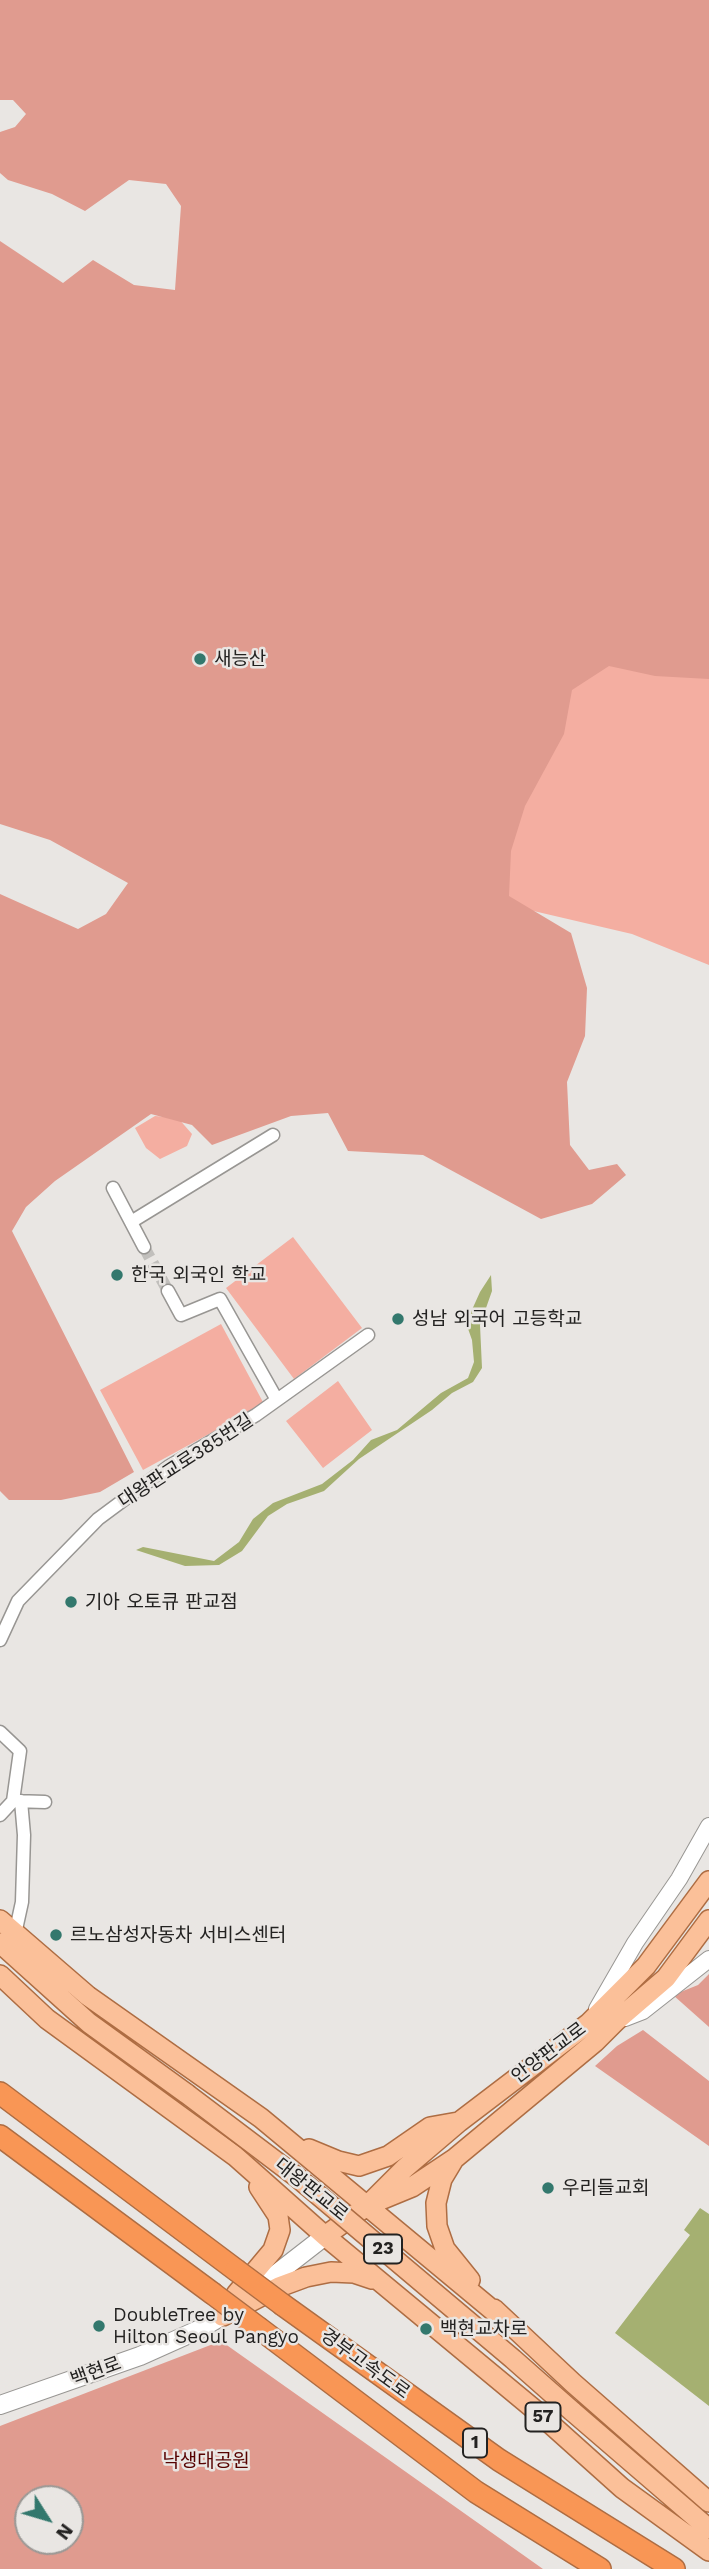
<!DOCTYPE html>
<html>
<head>
<meta charset="utf-8">
<style>
  body { margin:0 }
  #map { position:relative; width:709px; height:2569px; overflow:hidden; background:#e9e6e3; font-family:"Work Sans",sans-serif }
  canvas { display:block }
  .north { position:absolute; left:14px; top:2485px; width:70px; height:70px; box-sizing:border-box; background:#e9e6e3; border:2px solid #9a9895; border-radius:50%; rotate:127deg; font-size:19px; font-weight:700; line-height:28px; text-align:center; color:#232221 }
  .north::after { content:''; display:block; margin:auto; width:24px; height:32px; background:#33786d; clip-path:polygon(50% 0,100% 100%,50% 72%,0 100%) }
</style>
</head>
<body>
<div id="map">
<canvas width="709" height="2569"></canvas>
<div class="north">N</div>
</div>
<script>
const g = document.querySelector('canvas').getContext('2d');
g.lineJoin = 'round';
function fillPath(path, color) { g.fillStyle = color; g.fill(path, 'evenodd'); }
const shape = rows => new Path2D(rows.map(r => 'M' + r).join(''));
function trace(path, color, width, dash) { g.strokeStyle = color; g.lineWidth = width; g.lineCap = dash ? 'butt' : 'round'; g.setLineDash(dash || []); g.stroke(path); }
function drawText(font, color, halo, rows, align = 'center') {
  g.font = font + ' "Work Sans","Noto Sans KR",sans-serif'; g.lineWidth = 5; g.setLineDash([]); g.textBaseline = 'middle'; g.strokeStyle = halo; g.fillStyle = color; for (const [text, x, y, turn = 0] of rows) {
    g.save(); g.translate(x, y); g.rotate((+turn || 0) * Math.PI / 180); g.textAlign = isNaN(turn) ? turn : align; if (halo) g.strokeText(text, 0, 0); g.fillText(text, 0, 0); g.restore();
  }
}
const green = shape([
  [709,653,709,965,632,934,495,902,512,687,598,664],
  [155,1116,178,1118,192,1134,187,1146,160,1159,146,1148,135,1128],
  [293,1237,362,1328,294,1379,226,1288],
  [221,1324,264,1404,143,1470,100,1390],
  [338,1381,372,1430,323,1468,286,1421]
]);
const forest = shape([
  [0,0,709,0,709,679,655,676,609,666,572,690,564,734,525,806,511,851,509,896,571,933,587,988,585,1036,567,1082,570,1145,589,1170,617,1164,626,1175,592,1204,541,1219,423,1155,348,1151,328,1113,291,1116,212,1145,192,1125,151,1114,55,1181,26,1207,12,1231,134,1472,100,1492,61,1500,9,1500,0,1491,0,894,78,929,106,914,128,883,50,840,0,824,0,241,63,283,93,260,134,285,175,290,181,206,166,184,129,180,85,211,52,194,8,180,0,173,0,132,15,127,26,114,13,100,0,100],
  [709,1974,709,2027,673,1995,698,1985],
  [643,2030,709,2081,709,2146,595,2066,617,2046],
  [221,2341,543,2569,0,2569,0,2426],
  [28,2499,70,2499,70,2541,28,2541]
]);
const water = shape([
  [491,1275,492,1291,480,1325,482,1368,473,1382,452,1393,432,1410,359,1459,324,1491,287,1504,268,1516,242,1551,219,1565,185,1566,136,1550,143,1547,214,1561,239,1542,253,1519,273,1503,322,1484,353,1460,371,1440,397,1430,441,1393,468,1378,474,1362,472,1340,466,1323,480,1292],
  [700,2208,709,2214,709,2406,615,2333,690,2235,684,2230]
]);
const minorTunnel = shape([
  [144,1247,168,1291]
]);
const minor = shape([
  [113,1188,144,1247],
  [131,1222,273,1135],
  [168,1291,181,1315,220,1299,277,1400],
  [0,1640,18,1601,98,1519,168,1467,256,1415,368,1335],
  [0,1732,20,1751,13,1801],
  [0,1815,13,1801,45,1802],
  [15,1934,22,1902,24,1835,21,1801]
]);
const tertiary = shape([
  [597,2009,635,1943,679,1879,709,1826],
  [625,2018,643,2011,709,1959]
]);
const secondary = shape([
  [0,2405,140,2356,198,2330,222,2316,325,2236]
]);
const primary = shape([
  [0,1920,88,1996,261,2118,502,2318],
  [0,1943,89,2023,187,2094],
  [0,1975,47,2019,235,2156,325,2236,535,2410,622,2488,709,2551],
  [309,2149,338,2161,359,2166,388,2156,430,2127,458,2122],
  [454,2159,442,2179,436,2203,437,2226,445,2249,470,2280],
  [378,2201,412,2187,454,2159,595,2042,616,2021,666,1978,709,1920],
  [325,2236,368,2205,405,2168,459,2122,589,2023,646,1966,709,1881],
  [494,2309,573,2383,709,2502],
  [222,2316,237,2293,273,2250,280,2230,278,2216,259,2187],
  [223,2316,279,2287,306,2277,331,2272,354,2273,372,2279],
  [572,2411,709,2529]
]);
const motorway = shape([
  [0,2093,236,2270],
  [0,2136,212,2293],
  [283,2305,499,2460,674,2569],
  [260,2329,476,2492,600,2569]
]);
const primaryBridge = shape([
  [187,2094,298,2178,513,2359,572,2411]
]);
const motorwayBridge = shape([
  [236,2270,283,2305],
  [212,2293,260,2329]
]);
const markers = [
  [200,659,7,"#33786d"],
  [117,1275,7,"#33786d"],
  [398,1319,7,"#33786d"],
  [71,1602,7,"#33786d"],
  [56,1935,7,"#33786d"],
  [548,2188,7,"#33786d"],
  [99,2326,7,"#33786d"],
  [426,2329,7,"#33786d"]
];
const shields = [
  [383,2249,38],
  [543,2417,35],
  [475,2443,24]
];
const shieldNames = [
  ["23",383,2249],
  ["57",543,2417],
  ["1",475,2443]
];
const poiNames = [
  ["새능산",214,659],
  ["한국 외국인 학교",131,1275],
  ["성남 외국어 고등학교",412,1319],
  ["기아 오토큐 판교점",85,1602],
  ["르노삼성자동차 서비스센터",70,1935],
  ["우리들교회",562,2188],
  ["DoubleTree by",113,2315],
  ["Hilton Seoul Pangyo",113,2337],
  ["백현교차로",440,2329]
];
const streetNames = [
  ["대왕판교로385번길",186,1461,-33],
  ["안양판교로",549,2053,-37],
  ["대왕판교로",311,2190,39],
  ["경부고속도로",365,2364,36],
  ["백현로",96,2372,-20]
];
const parkNames = [
  ["낙생대공원",206,2461]
];
fillPath(green, '#f4aea1');
fillPath(forest, '#e09b8f');
fillPath(water, '#a5b071');
trace(minorTunnel, '#c1bfbc', 12, [12, 6]);
trace(minor, '#989693', 15);
trace(tertiary, '#989693', 18);
trace(secondary, '#989693', 20);
trace(primary, '#ae6d43', 22);
trace(motorway, '#ae6d43', 24);
trace(minor, '#fff', 12);
trace(tertiary, '#fff', 16);
trace(secondary, '#fff', 18);
trace(primary, '#fbc099', 19);
trace(motorway, '#f99655', 21);
trace(primaryBridge, '#ae6d43', 22, []);
trace(motorwayBridge, '#ae6d43', 24, []);
trace(primaryBridge, '#fbc099', 19);
trace(motorwayBridge, '#f99655', 21);
for (const [x, y, r, color] of markers) { const dot = new Path2D(); dot.arc(x, y, r, 0, 2 * Math.PI); g.fillStyle = color; g.fill(dot); trace(dot, '#e9e6e3', 2.5); }
for (const [x, y, w] of shields) { const box = new Path2D(); box.roundRect(x - w / 2, y - 14.5, w, 29, 5); g.fillStyle = '#e9e6e3'; g.fill(box); trace(box, '#232221', 2); }
drawText('bold 18px', '#232221', null, shieldNames);
drawText('19px', '#232221', '#e9e6e3', poiNames, 'left');
drawText('19px', '#232221', '#e9e6e3', streetNames);
drawText('19px', '#560200', '#e9e6e3', parkNames);
</script>
</body>
</html>
